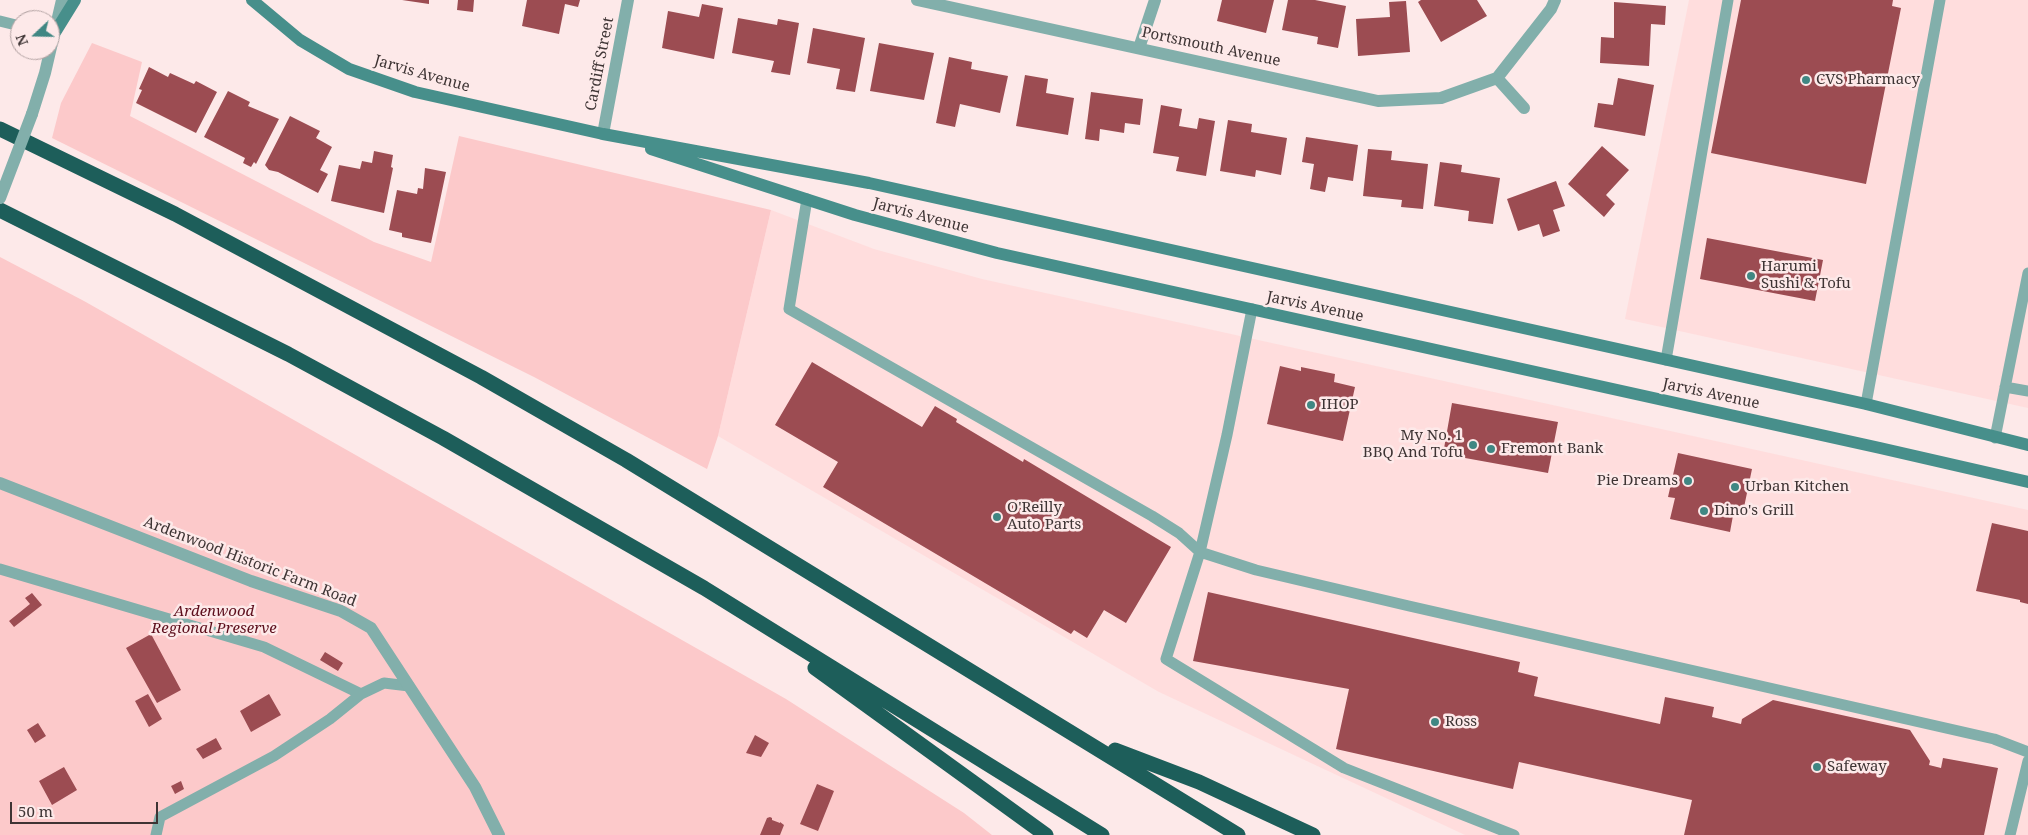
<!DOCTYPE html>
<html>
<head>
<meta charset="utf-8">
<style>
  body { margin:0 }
  #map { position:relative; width:2028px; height:835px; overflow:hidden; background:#fde9e9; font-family:"Noto Serif",serif }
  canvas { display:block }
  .north { position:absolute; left:10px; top:10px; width:50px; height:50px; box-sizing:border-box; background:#fde9e9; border:1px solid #b1a1a1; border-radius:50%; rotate:249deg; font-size:14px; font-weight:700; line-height:20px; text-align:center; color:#3e3434 }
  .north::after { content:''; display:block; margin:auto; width:18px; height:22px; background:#408783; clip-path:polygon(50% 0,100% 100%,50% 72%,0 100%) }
  .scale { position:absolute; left:10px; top:802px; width:148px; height:22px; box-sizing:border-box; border:2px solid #3e3434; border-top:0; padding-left:6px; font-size:15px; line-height:18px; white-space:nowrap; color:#3e3434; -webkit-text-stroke:4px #fde9e9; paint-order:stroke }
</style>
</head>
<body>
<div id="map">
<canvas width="2028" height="835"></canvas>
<div class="north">N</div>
<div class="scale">50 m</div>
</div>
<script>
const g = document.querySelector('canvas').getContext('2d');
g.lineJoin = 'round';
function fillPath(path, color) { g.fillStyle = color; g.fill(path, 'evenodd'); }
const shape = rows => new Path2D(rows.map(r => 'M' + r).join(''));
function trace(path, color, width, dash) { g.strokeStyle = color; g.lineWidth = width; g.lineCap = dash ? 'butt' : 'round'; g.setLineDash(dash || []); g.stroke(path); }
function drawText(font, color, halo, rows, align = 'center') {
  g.font = font + ' "Noto Serif",serif'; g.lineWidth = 5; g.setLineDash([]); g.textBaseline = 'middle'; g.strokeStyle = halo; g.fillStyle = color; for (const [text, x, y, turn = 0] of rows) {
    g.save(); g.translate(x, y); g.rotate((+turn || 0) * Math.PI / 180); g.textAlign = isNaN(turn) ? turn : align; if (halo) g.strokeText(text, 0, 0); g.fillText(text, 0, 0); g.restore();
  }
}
const built = shape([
  [1689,0,2028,0,2028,408,1625,319],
  [771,210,874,249,982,279,2028,510,2028,835,1465,835,1159,692,718,436]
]);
const green = shape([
  [92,43,142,62,130,116,374,242,431,262,459,136,771,210,718,436,707,469,534,377,52,138,61,103],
  [0,257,84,301,786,699,964,813,992,835,0,835]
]);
const building = shape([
  [402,0,429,0,429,4],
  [458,0,474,0,473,12,457,10],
  [527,0,580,0,578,7,565,4,559,34,522,26],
  [1222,0,1274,0,1266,33,1217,21],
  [1288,0,1315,0,1346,6,1338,48,1317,44,1318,37,1282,30],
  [1421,0,1477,0,1487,16,1441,42,1418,2],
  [1741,0,1893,0,1892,6,1901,8,1866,184,1711,153],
  [1406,1,1410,52,1358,56,1356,19,1390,17,1389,2],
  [1614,2,1666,6,1665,25,1651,24,1649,66,1600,63,1601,37,1614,38],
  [702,4,723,8,714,59,662,48,668,11,699,17],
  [738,18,777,25,778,19,799,23,790,75,771,72,774,61,732,53],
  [813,28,865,38,855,92,836,89,840,69,807,63],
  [879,43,934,53,924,100,870,91],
  [949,57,972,62,971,69,1008,76,1000,113,960,104,955,127,936,123],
  [149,67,168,77,170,73,194,84,196,81,217,92,196,133,136,103,142,90,139,89],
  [1025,75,1048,79,1046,93,1074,98,1068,135,1016,126],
  [1618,78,1654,85,1645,136,1594,127,1598,103,1613,105],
  [228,91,250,102,248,106,279,119,256,164,254,162,251,167,243,163,245,158,204,137],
  [1091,92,1143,99,1140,125,1125,123,1124,133,1100,129,1099,141,1085,139],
  [1161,105,1182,109,1179,126,1197,129,1199,118,1215,121,1206,176,1176,171,1179,157,1153,153],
  [290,116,320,131,316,138,332,147,320,170,328,174,318,193,278,172,269,170,265,165],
  [1228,120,1252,124,1251,132,1287,138,1281,175,1256,170,1255,177,1220,171],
  [1306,137,1358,145,1353,181,1328,177,1325,192,1310,189,1314,164,1302,162],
  [1602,146,1629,170,1606,195,1615,204,1604,217,1568,184],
  [1368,149,1392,151,1391,160,1428,164,1423,209,1401,207,1402,200,1363,196],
  [374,151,393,155,391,167,393,168,384,213,331,201,339,165,360,169,362,161,372,163],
  [1440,162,1462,165,1461,172,1500,178,1493,224,1468,221,1469,211,1434,206],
  [425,168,446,172,431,243,402,237,402,233,389,230,397,190,417,194,418,188,423,189],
  [1556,181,1565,206,1553,210,1560,231,1543,237,1539,224,1518,231,1507,199],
  [1707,238,1823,260,1815,301,1700,279],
  [812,362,922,427,935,406,957,419,956,422,1023,462,1024,459,1171,547,1126,623,1104,610,1087,638,1074,630,1071,634,823,487,838,462,775,425],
  [1280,366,1301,371,1301,367,1335,374,1334,382,1355,387,1343,441,1267,424],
  [1452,403,1558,422,1548,473,1443,454],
  [1678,453,1752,469,1743,512,1734,510,1730,532,1670,519,1675,498,1668,497],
  [1992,523,2028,531,2028,604,2020,602,2020,600,1976,591],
  [1208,592,1520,662,1518,672,1538,677,1534,696,1660,724,1665,697,1714,707,1712,717,1741,724,1742,719,1773,700,1910,730,1930,761,1929,765,1941,768,1943,758,1998,768,1984,835,1684,835,1692,800,1519,762,1513,789,1336,749,1349,689,1193,661],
  [32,593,42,605,14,627,9,621,30,604,25,598],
  [151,634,181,690,157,703,126,648],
  [325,652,343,663,338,671,320,660],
  [148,694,162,719,149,727,135,701],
  [269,694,281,715,251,732,240,711],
  [38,723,46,736,35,743,27,730],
  [755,735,769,743,761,757,746,753],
  [216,738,222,749,203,759,196,749],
  [64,767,77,790,52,805,39,781],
  [181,781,184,789,175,794,171,786],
  [817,784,834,791,818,831,800,824],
  [770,817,772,818,772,820,780,823,780,822,784,825,780,835,760,835,767,818]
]);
const lane = shape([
  [0,21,20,26],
  [807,199,789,309,1152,516,1179,533,1200,552,1256,570,1409,606,1994,739,2028,752],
  [1252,309,1227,435,1200,552,1166,659,1344,768,1514,835],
  [1666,360,1728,0],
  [2005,387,2028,391],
  [1866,404,1940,0],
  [1995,438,2028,273],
  [0,569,264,647,361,694,384,683,409,686],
  [156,835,160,817,274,756,330,719,361,694],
  [2010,835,2028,761]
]);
const street = shape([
  [917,0,1378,101,1441,98,1497,78],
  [1139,48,1155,0],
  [1497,78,1551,9,1555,0],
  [1497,78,1524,108],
  [32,114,45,73,62,0],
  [603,134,628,0],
  [0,483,251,581,341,611,371,628,475,787,499,835]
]);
const secondary = shape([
  [252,0,300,40,349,69,415,92,603,134,869,183,1866,404,2028,445],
  [54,34,75,0],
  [651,149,855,215,997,253,1880,448,2028,482]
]);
const highway = shape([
  [0,129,175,214,481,377,626,460,1238,835],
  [0,210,288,354,443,438,704,588,1102,835],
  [815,668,1046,835],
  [1115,750,1199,782,1313,835]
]);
const streetBridge = shape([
  [0,198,32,114]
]);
const markers = [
  [1806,80,5,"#408783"],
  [1751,276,5,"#408783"],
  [1311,405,5,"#408783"],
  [1473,445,5,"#408783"],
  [1491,449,5,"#408783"],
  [1688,481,5,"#408783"],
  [1735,487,5,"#408783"],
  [1704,511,5,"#408783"],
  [997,517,5,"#408783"],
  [1435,722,5,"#408783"],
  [1817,767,5,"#408783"]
];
const streetNames = [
  ["Portsmouth Avenue",1211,47,12],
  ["Cardiff Street",600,64,-79],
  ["Jarvis Avenue",422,74,16],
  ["Jarvis Avenue",921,216,15],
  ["Jarvis Avenue",1315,307,12],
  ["Jarvis Avenue",1711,394,12],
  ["Ardenwood Historic Farm Road",250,562,21]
];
const poiNames = [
  ["CVS Pharmacy",1816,80],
  ["Harumi",1761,267],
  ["Sushi & Tofu",1761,284],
  ["IHOP",1321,405],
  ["My No. 1",1463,436,"right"],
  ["BBQ And Tofu",1463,453,"right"],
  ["Fremont Bank",1501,449],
  ["Pie Dreams",1678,481,"right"],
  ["Urban Kitchen",1745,487],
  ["O'Reilly",1007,508],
  ["Auto Parts",1007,525],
  ["Dino's Grill",1714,511],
  ["Ross",1445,722],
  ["Safeway",1827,767]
];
const parkNames = [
  ["Ardenwood",214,612],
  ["Regional Preserve",214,629]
];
fillPath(built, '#fdd');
fillPath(green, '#fcc9ca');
fillPath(building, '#9c4c52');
trace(lane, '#82afab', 11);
trace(street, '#82afab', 12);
trace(secondary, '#478f8b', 12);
trace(highway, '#1d5e5a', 15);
trace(streetBridge, '#82afab', 12);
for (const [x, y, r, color] of markers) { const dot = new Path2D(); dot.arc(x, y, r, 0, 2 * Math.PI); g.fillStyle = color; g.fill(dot); trace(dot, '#fde9e9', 2); }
drawText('15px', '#3e3434', '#fde9e9', streetNames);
drawText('15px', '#3e3434', '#fde9e9', poiNames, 'left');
drawText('italic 15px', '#5c0e1c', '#fde9e9', parkNames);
</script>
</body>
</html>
